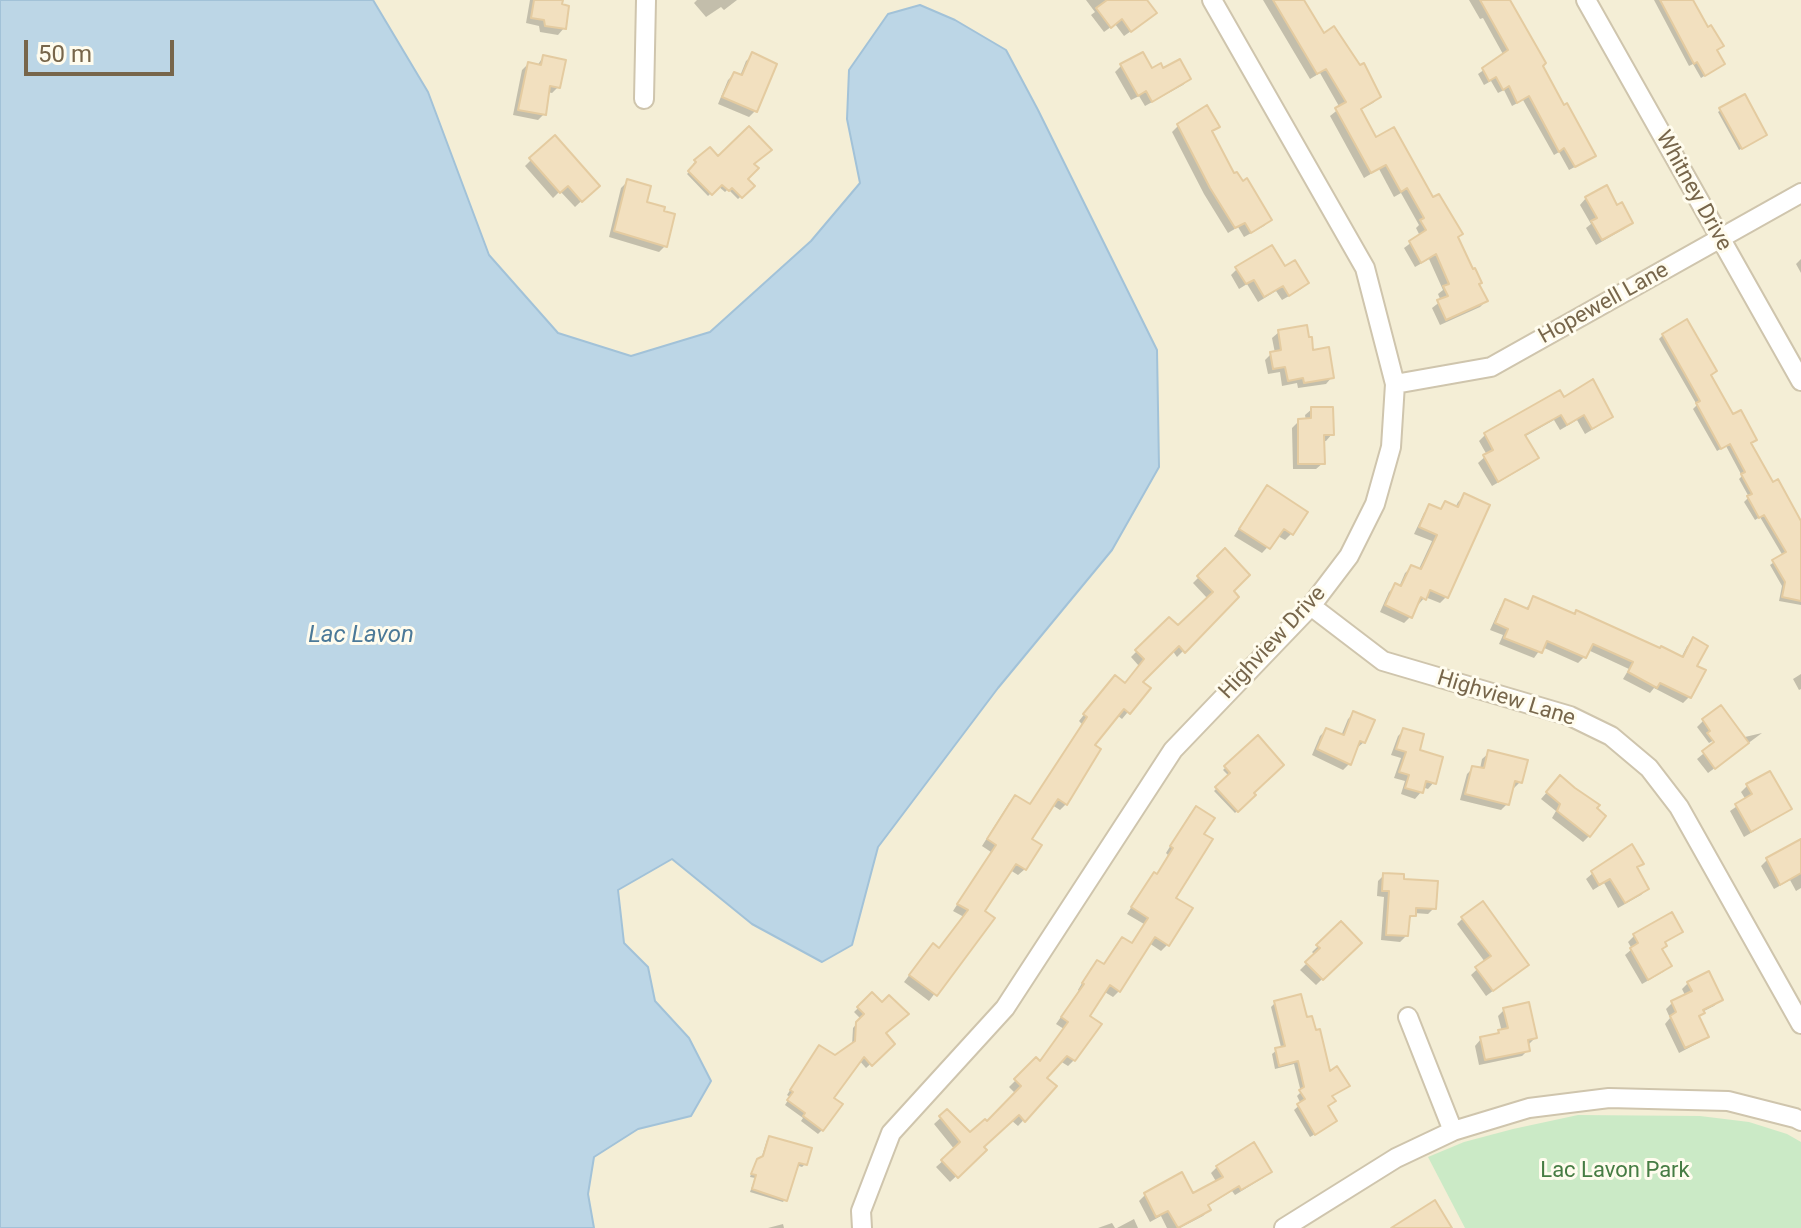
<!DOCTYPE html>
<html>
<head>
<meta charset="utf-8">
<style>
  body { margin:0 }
  #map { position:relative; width:1801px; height:1228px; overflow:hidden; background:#fcf9e8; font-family:Roboto,sans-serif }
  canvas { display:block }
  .scale { position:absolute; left:24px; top:40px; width:150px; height:36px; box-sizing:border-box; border:4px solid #77664b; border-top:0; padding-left:10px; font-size:24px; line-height:28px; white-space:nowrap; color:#77664b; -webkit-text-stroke:6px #fffcee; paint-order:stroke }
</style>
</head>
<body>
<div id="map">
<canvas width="1801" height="1228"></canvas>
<div class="scale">50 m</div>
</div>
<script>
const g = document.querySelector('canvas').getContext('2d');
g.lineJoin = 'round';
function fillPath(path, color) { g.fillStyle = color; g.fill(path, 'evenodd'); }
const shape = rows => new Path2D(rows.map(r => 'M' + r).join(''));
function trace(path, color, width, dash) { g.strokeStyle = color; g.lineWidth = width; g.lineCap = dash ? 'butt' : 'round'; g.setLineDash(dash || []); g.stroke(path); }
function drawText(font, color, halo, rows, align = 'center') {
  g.font = font + ' Roboto,sans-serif'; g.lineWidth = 6; g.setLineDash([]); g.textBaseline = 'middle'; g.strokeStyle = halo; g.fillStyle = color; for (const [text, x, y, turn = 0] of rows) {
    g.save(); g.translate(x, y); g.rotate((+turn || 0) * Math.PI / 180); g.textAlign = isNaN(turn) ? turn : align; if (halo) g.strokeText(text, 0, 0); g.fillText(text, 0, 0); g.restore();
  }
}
const residential = shape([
  [373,0,1801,0,1801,1228,594,1228,588,1194,594,1157,638,1129,690,1116,689,1038,655,1001,648,967,624,943,617,890,672,859,752,924,851,945,878,847,998,688,1112,550,1159,467,1157,350,847,119,860,182,811,241,710,333,631,357,558,333,489,255,428,92]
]);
const green = shape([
  [1578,1115,1700,1116,1749,1122,1787,1134,1801,1142,1801,1228,1465,1228,1428,1157,1464,1142,1513,1129]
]);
const water = shape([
  [0,0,373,0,428,92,489,255,558,333,631,356,710,332,811,241,860,183,847,119,849,70,888,14,920,5,955,20,1006,50,1038,110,1157,350,1159,467,1112,550,998,688,878,847,852,945,822,962,752,924,672,859,618,890,624,943,648,967,655,1001,689,1038,711,1081,691,1116,638,1129,594,1157,588,1194,594,1228,0,1228,0,0]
]);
const shadow = shape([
  [530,0,561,0,564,28,558,35,540,32,539,26,526,23],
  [697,0,737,0,724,10,721,7,706,17,694,3],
  [1086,0,1144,0,1148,19,1124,36,1115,24,1104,32,1091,15,1095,12],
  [1263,0,1302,0,1323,36,1379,97,1373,103,1360,110,1375,140,1456,238,1486,301,1480,307,1440,325,1432,308,1441,301,1438,294,1443,290,1429,259,1415,267,1404,248,1420,236,1416,228,1419,225,1401,193,1394,197,1379,169,1364,178,1330,116,1340,108,1320,73,1310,79],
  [1469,0,1507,0,1588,160,1569,170,1559,152,1554,155,1523,100,1512,106,1504,90,1498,93,1491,81,1484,85,1478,74,1504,56,1483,18,1480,19],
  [1654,0,1691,0,1723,64,1701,78,1693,64,1689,66],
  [753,55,755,111,749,117,718,104,728,80,734,74,740,76,746,61],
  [543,57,558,87,552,93,547,92,544,114,538,120,513,115,522,70,528,64,537,66],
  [1121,66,1152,71,1163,71,1189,79,1183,85,1145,106,1139,96,1131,100,1115,72],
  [1721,110,1763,137,1739,150,1718,112],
  [1178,126,1217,126,1210,133,1233,176,1270,220,1264,226,1244,237,1238,227,1228,233,1204,194,1172,132],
  [710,149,718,159,752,164,745,179,752,186,738,199,728,189,725,192,718,186,708,196,687,174,695,166,693,164],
  [531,160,597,186,575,207,560,191,553,198,525,166],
  [627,182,645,204,662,212,665,246,659,252,609,237,621,188],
  [1586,198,1616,207,1631,223,1624,229,1596,245,1586,228,1591,224,1580,205],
  [1801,259,1801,273,1796,264],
  [1237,269,1284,269,1307,283,1301,289,1282,300,1276,291,1258,302,1247,284,1239,289,1231,275],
  [1279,332,1312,352,1332,377,1326,384,1298,388,1297,383,1282,386,1280,372,1268,374,1265,360,1271,354,1275,353,1272,338],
  [1663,335,1710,376,1732,417,1754,440,1750,445,1773,484,1801,523,1801,605,1779,601,1782,586,1770,565,1783,556,1760,517,1755,520,1744,502,1749,497,1739,479,1742,476,1726,446,1717,451,1693,409,1697,405,1659,339],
  [1563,400,1611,416,1605,422,1585,434,1577,420,1560,430,1554,420,1524,437,1536,458,1530,464,1492,486,1478,463,1487,455,1479,441,1485,435],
  [1312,409,1332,434,1326,441,1322,441,1323,463,1316,469,1293,469,1292,428,1299,421,1306,421,1305,415],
  [1267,488,1305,512,1291,534,1285,540,1278,536,1262,553,1234,536,1261,494],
  [1464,496,1487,506,1446,597,1440,603,1425,597,1418,605,1416,604,1410,617,1404,623,1380,612,1389,592,1395,586,1399,587,1405,573,1412,567,1418,571,1432,541,1414,534,1424,513,1430,506,1439,510,1445,504,1455,508,1458,502],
  [1225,551,1231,591,1237,597,1177,657,1172,650,1140,682,1148,688,1122,719,1117,715,1092,746,1066,804,1060,810,1052,805,1029,840,1025,869,1018,875,1010,870,982,912,992,918,929,1001,904,982,927,952,938,950,964,917,953,911,991,852,982,846,1009,803,1015,797,1029,806,1082,724,1079,721,1109,683,1124,685,1139,666,1131,657,1169,619,1179,628,1208,599,1193,583],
  [1534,598,1681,658,1687,646,1693,640,1695,667,1689,697,1683,703,1654,688,1650,693,1623,679,1629,669,1588,650,1584,657,1578,663,1542,647,1534,658,1499,644,1503,635,1490,630,1500,608,1506,602,1525,610],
  [1801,674,1801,689,1799,690,1793,679],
  [1354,713,1364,742,1357,748,1356,747,1349,764,1343,770,1312,755,1320,736,1326,730,1341,736,1348,719],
  [1703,721,1728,732,1709,743,1697,727],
  [1404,730,1417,751,1434,782,1428,789,1422,787,1421,792,1415,799,1401,794,1405,781,1394,778,1401,758,1391,755,1398,736],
  [1762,733,1708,773,1697,759,1715,744],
  [1257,738,1251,793,1253,795,1235,813,1214,791,1229,776,1223,770],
  [1489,753,1520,782,1514,788,1512,787,1507,804,1501,810,1460,800,1467,774,1473,768,1480,769,1482,759],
  [1555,783,1589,836,1583,842,1552,818,1556,811,1541,799],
  [1747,786,1789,808,1783,814,1744,837,1730,811,1746,800,1741,792],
  [1196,808,1202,835,1173,898,1167,945,1161,951,1149,943,1119,991,1113,997,1103,991,1087,1016,1074,1060,1068,1066,1060,1061,1044,1079,1054,1087,1018,1126,1011,1120,982,1147,984,1150,950,1182,936,1167,955,1150,934,1124,947,1112,970,1135,987,1124,1016,1094,1009,1087,1036,1060,1039,1063,1064,1029,1056,1024,1079,991,1078,990,1091,968,1097,962,1103,966,1116,945,1122,939,1131,945,1144,924,1127,914,1148,881,1154,875,1156,876,1168,855,1166,853,1190,814],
  [1801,841,1801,888,1796,891,1790,880,1774,889,1761,866,1767,860],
  [1642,863,1636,869,1647,889,1641,895,1618,908,1604,883,1593,890,1586,879,1593,873],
  [1384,875,1401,881,1434,908,1428,914,1414,913,1407,922,1407,935,1400,942,1381,940,1384,897,1377,896,1378,881],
  [1671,915,1680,931,1663,944,1660,949,1670,966,1663,972,1642,984,1625,955,1632,949,1628,942,1634,936],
  [1463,918,1520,971,1486,996,1471,975,1485,962,1457,924],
  [1341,924,1359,943,1316,985,1300,970,1315,955,1312,952],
  [1688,983,1720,1000,1714,1006,1702,1012,1698,1018,1707,1036,1700,1042,1679,1053,1665,1024,1670,1018,1666,1009,1672,1003,1686,997,1682,989],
  [872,995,883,1034,892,1044,866,1068,859,1060,831,1098,822,1130,818,1134,801,1121,803,1118,785,1105,790,1097,787,1095,815,1052,835,1057,852,1046,853,1028,861,1019,854,1012],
  [1275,1003,1305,1019,1328,1074,1343,1089,1331,1097,1326,1107,1331,1125,1310,1137,1294,1110,1301,1104,1297,1096,1301,1092,1294,1064,1275,1069,1272,1054,1281,1047,1271,1007],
  [1504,1010,1535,1038,1529,1044,1528,1050,1522,1056,1479,1065,1475,1046,1481,1039,1495,1036,1502,1032,1498,1016],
  [770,1138,805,1164,802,1167,796,1165,785,1199,783,1202,750,1192,755,1178,750,1177,755,1164,761,1159,767,1140],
  [1217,1167,1270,1172,1263,1178,1235,1195,1232,1191,1207,1206,1209,1210,1203,1216,1180,1228,1167,1228,1161,1216,1150,1222,1139,1201,1145,1195,1181,1175,1193,1196,1217,1183,1211,1173],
  [1134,1219,1138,1228,1117,1228],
  [1112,1223,1115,1228,1098,1228],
  [783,1224,784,1228,768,1228]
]);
const building = shape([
  [534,0,563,0,562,4,569,6,566,29,545,26,544,20,531,18,534,0],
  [1107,0,1147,0,1157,13,1131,32,1122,19,1111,28,1096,8,1107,0],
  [1273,0,1304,0,1324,33,1334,26,1360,65,1364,63,1381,97,1361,109,1376,137,1394,127,1433,197,1439,194,1463,234,1458,237,1473,269,1475,268,1482,283,1479,284,1488,301,1446,320,1437,300,1448,296,1443,286,1449,284,1436,254,1421,263,1409,241,1426,230,1420,220,1424,218,1407,188,1401,192,1386,165,1371,173,1335,108,1346,102,1326,69,1317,74,1273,0],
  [1480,0,1510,0,1546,63,1543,66,1564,105,1567,103,1596,156,1575,167,1564,148,1559,152,1529,96,1517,103,1509,86,1503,90,1496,77,1489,81,1482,68,1508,50,1480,0],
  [1660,0,1693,0,1708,27,1711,25,1724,46,1717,50,1725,64,1705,76,1697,62,1694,64,1660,0],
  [752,52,777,64,757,112,722,97,734,72,742,75,752,52],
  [1143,52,1152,68,1161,63,1163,68,1180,59,1191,79,1152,102,1146,91,1138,96,1120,64,1143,52],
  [543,55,566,60,560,88,550,86,546,115,518,110,528,62,541,65,543,55],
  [1745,94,1767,135,1742,149,1719,108,1745,94],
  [1207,105,1220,127,1212,131,1234,173,1237,172,1243,181,1247,178,1272,220,1251,233,1245,223,1235,228,1210,188,1177,124,1207,105],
  [749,126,772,150,754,164,759,168,748,179,755,186,742,198,732,188,729,191,722,185,712,195,688,171,696,162,694,160,710,147,718,156,749,126],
  [555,135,600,186,582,202,568,186,560,193,529,158,555,135],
  [627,179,651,186,647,202,665,207,664,211,675,214,667,247,614,231,627,179],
  [1607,185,1617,205,1622,202,1633,223,1602,240,1591,221,1597,218,1585,197,1607,185],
  [1272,245,1285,266,1295,260,1309,283,1289,296,1283,286,1264,297,1254,280,1246,284,1235,267,1272,245],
  [1687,319,1717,371,1711,375,1733,414,1741,410,1757,440,1751,443,1773,482,1778,479,1801,521,1801,601,1782,597,1785,582,1772,560,1786,552,1764,515,1759,518,1747,496,1752,494,1741,474,1745,472,1730,444,1721,449,1696,403,1700,401,1662,334,1687,319],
  [1307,325,1309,337,1312,337,1313,350,1329,347,1334,378,1304,383,1303,378,1288,381,1285,367,1273,369,1270,352,1281,350,1278,330,1307,325],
  [1593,379,1613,417,1592,429,1584,415,1567,425,1561,415,1525,435,1539,458,1498,482,1483,455,1493,450,1484,433,1560,390,1564,397,1593,379],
  [1311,407,1333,407,1334,435,1324,435,1325,464,1298,464,1298,419,1311,418,1311,407],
  [1267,485,1308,512,1293,535,1284,529,1270,549,1239,529,1267,485],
  [1464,493,1490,505,1448,598,1430,590,1426,600,1421,597,1412,618,1385,605,1395,583,1401,586,1411,565,1421,569,1437,535,1419,527,1429,504,1441,509,1445,501,1458,507,1464,493],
  [1225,548,1250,575,1234,591,1239,597,1185,653,1179,646,1143,682,1151,688,1130,714,1124,709,1095,745,1101,749,1067,805,1058,799,1032,839,1042,845,1026,870,1016,864,985,911,995,918,937,996,909,975,933,943,939,948,968,910,957,904,996,845,987,839,1015,795,1030,804,1087,717,1083,714,1115,675,1125,683,1144,659,1135,650,1169,617,1178,625,1213,592,1197,576,1225,548],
  [1533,596,1575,614,1576,610,1660,648,1661,646,1683,657,1693,637,1708,646,1697,666,1706,670,1691,698,1660,683,1657,688,1628,672,1633,662,1593,644,1586,658,1547,641,1542,653,1504,638,1508,629,1495,623,1505,599,1528,609,1533,596],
  [1721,705,1749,743,1715,769,1702,751,1714,742,1707,733,1710,731,1702,719,1721,705],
  [1353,711,1375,720,1365,743,1360,741,1351,765,1317,749,1326,728,1344,735,1353,711],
  [1403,728,1424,734,1420,750,1443,757,1436,784,1426,781,1423,793,1405,788,1409,775,1399,772,1406,752,1396,749,1403,728],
  [1258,735,1284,765,1254,793,1256,795,1238,812,1215,787,1230,773,1224,766,1258,735],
  [1488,750,1528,760,1522,783,1515,781,1509,805,1465,794,1472,766,1484,768,1488,750],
  [1770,771,1792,809,1751,832,1735,804,1752,794,1746,784,1770,771],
  [1560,775,1575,788,1600,805,1597,808,1606,816,1590,837,1557,811,1560,804,1546,792,1560,775],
  [1196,806,1215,818,1204,834,1213,839,1176,898,1193,908,1169,946,1155,937,1120,992,1110,985,1090,1016,1102,1024,1075,1061,1067,1056,1047,1078,1057,1086,1025,1122,1019,1115,984,1147,987,1150,958,1178,941,1160,960,1142,939,1116,947,1109,970,1132,985,1119,987,1121,1021,1086,1014,1079,1036,1057,1040,1061,1068,1022,1061,1017,1084,984,1082,983,1097,960,1104,964,1122,937,1132,943,1148,918,1131,907,1154,872,1157,874,1173,848,1170,846,1196,806],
  [1801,839,1801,873,1780,885,1766,858,1801,839],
  [1632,844,1644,864,1637,867,1649,889,1625,903,1610,879,1599,885,1591,871,1632,844],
  [1383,873,1404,874,1404,879,1438,881,1436,909,1416,908,1416,916,1410,916,1408,936,1386,935,1389,891,1382,891,1383,873],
  [1483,901,1529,965,1493,991,1475,967,1491,956,1461,917,1483,901],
  [1672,912,1683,932,1665,942,1667,946,1662,949,1672,966,1648,980,1630,948,1638,943,1633,934,1672,912],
  [1341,921,1362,943,1323,980,1305,962,1320,948,1316,945,1341,921],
  [1709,971,1723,1000,1703,1010,1705,1013,1699,1016,1709,1037,1685,1048,1670,1016,1676,1012,1671,1001,1692,991,1687,982,1709,971],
  [872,992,882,1002,889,995,909,1014,886,1033,895,1044,872,1066,864,1057,834,1098,843,1104,823,1131,803,1116,805,1113,787,1100,793,1092,790,1090,819,1045,835,1055,855,1041,856,1022,864,1014,857,1007,872,992],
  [1301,994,1307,1017,1312,1016,1316,1030,1320,1029,1330,1071,1337,1066,1350,1086,1332,1096,1336,1101,1328,1106,1337,1121,1315,1135,1297,1104,1305,1099,1299,1090,1304,1087,1298,1061,1279,1066,1275,1048,1285,1046,1274,1001,1301,994],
  [1529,1002,1537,1038,1528,1040,1530,1051,1485,1060,1480,1037,1499,1033,1498,1030,1508,1028,1503,1008,1529,1002],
  [769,1136,812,1148,807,1165,799,1163,787,1201,752,1189,756,1175,751,1174,757,1159,763,1156,769,1136],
  [1254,1142,1272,1172,1241,1190,1239,1186,1208,1205,1211,1210,1178,1228,1168,1211,1156,1217,1144,1193,1182,1172,1193,1193,1223,1177,1216,1166,1254,1142],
  [1435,1200,1452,1228,1391,1228,1435,1200]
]);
const street = shape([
  [1586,0,1801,381],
  [644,99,646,0],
  [1395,384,1491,367,1801,193],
  [1311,606,1383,661,1570,716,1611,736,1649,768,1679,807,1801,1024],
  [1408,1017,1453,1131],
  [862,1228,861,1211,891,1133,1005,1008,1173,750,1311,606,1349,556,1375,504,1391,447,1395,384,1365,268,1212,0],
  [1284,1228,1396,1158,1453,1131,1529,1108,1609,1098,1728,1101,1795,1118,1801,1121]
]);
const streetNames = [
  ["Whitney Drive",1693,191,61],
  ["Hopewell Lane",1604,304,-29],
  ["Highview Drive",1273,643,-47],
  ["Highview Lane",1506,699,17]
];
const parkNames = [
  ["Lac Lavon Park",1615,1171]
];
const waterNames = [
  ["Lac Lavon",361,636]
];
fillPath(residential, '#f4eed6');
fillPath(green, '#cbeac6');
fillPath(water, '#bcd6e6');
trace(water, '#a2c2d8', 2);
fillPath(shadow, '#0003');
fillPath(building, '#f2e0bf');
trace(building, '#e4cba0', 2);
trace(street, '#cfc5ad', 22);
trace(street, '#fff', 18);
drawText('22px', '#77664b', '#fffcee', streetNames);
drawText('22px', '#467c43', '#fffcee', parkNames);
drawText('italic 24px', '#4b7998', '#fffcee', waterNames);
</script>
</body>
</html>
